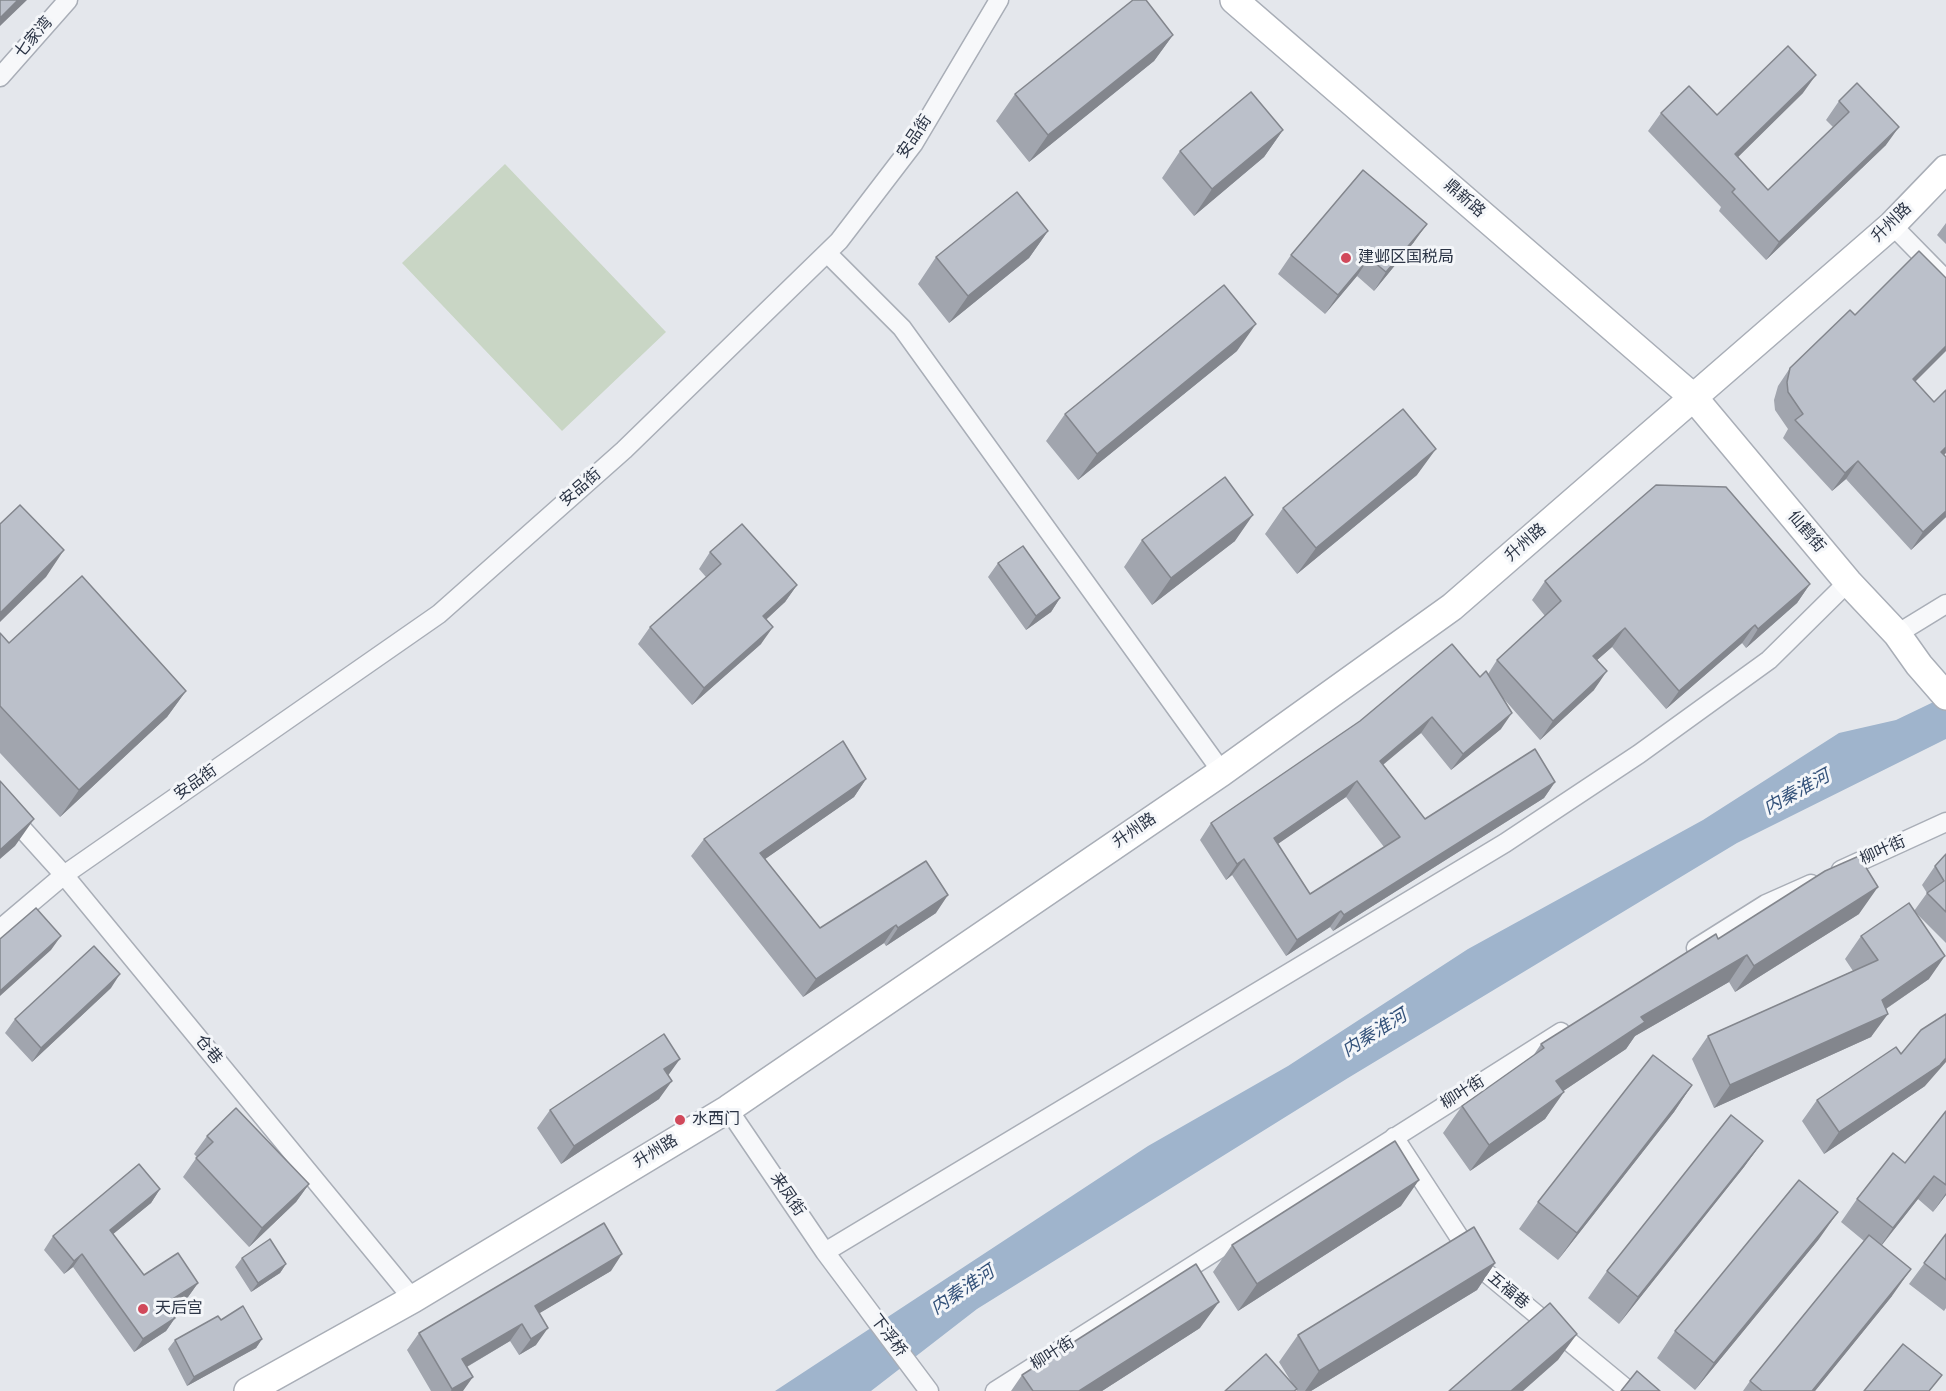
<!DOCTYPE html>
<html>
<head>
<meta charset="utf-8">
<style>
  body { margin:0 }
  canvas { display:block; background:#e4e7ec }
</style>
</head>
<body>
<canvas width="1946" height="1391"></canvas>
<script>
const g = document.querySelector('canvas').getContext('2d');
g.lineJoin = 'round';
function fillPath(path, color) { g.fillStyle = color; g.fill(path, 'evenodd'); }
const shape = rows => new Path2D(rows.map(r => 'M' + r).join(''));
function trace(path, color, width, dash) { g.strokeStyle = color; g.lineWidth = width; g.lineCap = dash ? 'butt' : 'round'; g.setLineDash(dash || []); g.stroke(path); }
function drawText(font, color, halo, rows, align = 'center') {
  g.font = font + ' Roboto,"Noto Sans SC",sans-serif'; g.lineWidth = 6; g.setLineDash([]); g.textBaseline = 'middle'; g.strokeStyle = halo; g.fillStyle = color; for (const [text, x, y, turn = 0] of rows) {
    g.save(); g.translate(x, y); g.rotate((+turn || 0) * Math.PI / 180); g.textAlign = isNaN(turn) ? turn : align; if (halo) g.strokeText(text, 0, 0); g.fillText(text, 0, 0); g.restore();
  }
}
const green = shape([
  [505,164,666,332,562,431,402,263]
]);
const water = shape([
  [1946,696,1946,739,1737,843,1348,1078,977,1309,871,1391,775,1391,1148,1146,1288,1066,1468,949,1703,820,1839,733,1896,720]
]);
const street = shape([
  [0,77,68,0],
  [1892,225,1946,280],
  [827,253,902,328,1222,772],
  [1897,634,1946,604],
  [0,804,64,875,413,1299],
  [1841,870,1946,822],
  [0,929,64,875,439,614,624,450,839,241,914,143,999,0],
  [1696,948,1766,904,1811,884],
  [728,1109,825,1252,929,1391],
  [1394,1137,1478,1266,1629,1391],
  [825,1252,1505,843,1639,754,1769,660,1848,582],
  [995,1391,1561,1032]
]);
const secondary = shape([
  [1234,0,1694,398,1848,582,1897,634,1919,665,1946,696],
  [248,1391,413,1299,728,1109,1222,772,1452,607,1892,225,1946,169]
]);
const wall = shape([
  [1173,35,1154,61,1029,162,996,121,1015,94],
  [1803,93,1737,157,1768,190,1833,127,1826,120,1839,101,1886,145,1766,260,1719,211,1721,207,1648,131,1661,113,1717,115],
  [1283,130,1264,157,1194,216,1162,178,1180,151],
  [1946,223,1946,244,1937,235],
  [1048,231,1029,258,949,323,918,284,936,257],
  [1414,242,1374,291,1357,276,1325,314,1278,274,1291,255],
  [1237,351,1078,480,1046,441,1065,414],
  [1790,368,1916,382,1944,455,1946,457,1946,517,1911,550,1846,479,1832,491,1783,438,1788,429,1775,410,1774,400,1778,386],
  [1417,475,1297,574,1265,534,1283,508],
  [1142,540,1235,541,1152,605,1124,567],
  [710,552,797,585,785,602,766,619,761,644,692,705,638,644,650,627,706,577,699,569],
  [998,563,1060,598,1051,612,1026,630,988,577],
  [1545,581,1810,584,1797,603,1746,648,1742,643,1666,709,1612,647,1597,660,1594,690,1540,740,1504,699,1501,729,1451,770,1421,733,1383,765,1425,819,1555,782,1544,798,1333,931,1330,927,1286,956,1232,875,1226,880,1200,840,1211,823,1480,677,1488,674,1497,660,1545,616,1532,600],
  [1346,797,1384,847,1310,894,1277,844],
  [0,633,9,643,186,691,167,717,60,817,0,753],
  [866,779,854,797,765,859,820,928,936,913,886,946,884,943,803,997,691,856,704,839],
  [1946,854,1946,943,1917,914,1929,979,1886,1009,1871,1037,1714,1108,1692,1059,1708,1036,1853,971,1845,959,1861,936,1914,911,1927,893,1922,885,1935,866],
  [1859,914,1735,992,1729,982,1635,1036,1626,1049,1563,1091,1545,1119,1470,1171,1443,1133,1462,1106,1533,1056,1541,1044,1718,939],
  [111,988,32,1062,5,1033,15,1019],
  [668,1076,659,1099,561,1164,537,1128,550,1110],
  [1692,1085,1674,1112,1558,1260,1519,1229,1538,1202],
  [1925,1086,1824,1154,1802,1121,1817,1100],
  [1946,1111,1946,1195,1933,1212,1918,1199,1882,1245,1892,1296,1815,1391,1743,1391,1750,1381,1864,1241,1841,1222,1857,1199,1905,1163],
  [207,1136,309,1184,296,1202,249,1247,183,1177,197,1157,194,1154],
  [1763,1141,1744,1167,1619,1324,1588,1298,1607,1271],
  [160,1189,151,1203,113,1234,144,1275,198,1283,188,1297,169,1309,175,1318,166,1331,134,1352,73,1267,64,1274,44,1250,53,1236],
  [1401,1206,1238,1311,1213,1272,1232,1245],
  [1946,1234,1946,1308,1944,1311,1909,1284],
  [1819,1239,1695,1390,1657,1358,1675,1331],
  [242,1258,286,1264,280,1273,251,1292,235,1267],
  [1495,1263,1477,1290,1311,1391,1297,1391,1296,1390,1295,1391,1225,1391,1292,1383,1279,1362,1298,1335],
  [611,1271,539,1313,536,1345,519,1355,510,1341,467,1367,463,1391,431,1391,407,1350,419,1333],
  [221,1320,262,1339,256,1348,187,1386,168,1349,175,1340],
  [1200,1328,1102,1391,1011,1391,1022,1375]
]);
const shadedWall = shape([
  [18,0,27,0,0,26,0,18],
  [1173,35,1154,61,1029,162,1048,135],
  [1816,75,1803,93,1722,173,1735,154],
  [1899,127,1886,145,1766,260,1779,242],
  [1283,130,1264,157,1194,216,1212,189],
  [1427,224,1414,242,1374,291,1386,272],
  [1048,231,1029,258,949,323,968,296],
  [1369,258,1357,276,1325,314,1338,295],
  [1256,324,1237,351,1078,480,1097,454],
  [1946,346,1946,351,1900,397,1913,379],
  [1946,447,1946,453,1929,470,1941,452],
  [1436,449,1417,475,1297,574,1316,548],
  [1858,461,1846,479,1832,491,1845,473],
  [1946,511,1946,517,1911,550,1923,532],
  [1253,515,1235,541,1152,605,1171,578],
  [64,550,46,577,0,622,0,613],
  [1810,584,1797,603,1746,648,1758,629],
  [797,585,785,602,752,633,763,616],
  [1060,598,1051,612,1026,630,1036,616],
  [1755,625,1742,643,1666,709,1679,691],
  [773,627,761,644,692,705,704,688],
  [1625,628,1612,647,1580,675,1593,656],
  [1607,671,1594,690,1540,740,1553,721],
  [186,691,167,717,60,817,79,790],
  [1512,713,1501,729,1451,770,1463,754],
  [1432,717,1421,733,1368,777,1380,761],
  [866,779,854,797,748,871,760,853],
  [1357,781,1346,797,1262,855,1274,838],
  [1555,782,1544,798,1333,931,1344,915],
  [34,819,15,846,0,859,0,850],
  [1244,859,1232,875,1226,880,1237,864],
  [1878,887,1859,914,1735,992,1754,966],
  [948,895,936,913,886,946,898,928],
  [1341,911,1330,927,1286,956,1297,940],
  [896,925,884,943,803,997,816,979],
  [61,936,51,950,0,996,0,991],
  [1747,955,1729,982,1635,1036,1626,1049,1538,1108,1556,1081,1641,1017],
  [1945,956,1929,979,1865,1023,1882,1000],
  [120,974,111,988,32,1062,41,1048],
  [1888,1014,1871,1037,1714,1108,1730,1085],
  [1946,1058,1946,1062,1925,1086,1824,1154,1839,1132],
  [680,1059,667,1077,664,1069],
  [672,1081,659,1099,561,1164,574,1146],
  [1692,1085,1674,1112,1558,1260,1577,1233],
  [1564,1092,1545,1119,1470,1171,1489,1145],
  [1763,1141,1744,1167,1619,1324,1638,1297],
  [1934,1176,1918,1199,1877,1251,1893,1228],
  [1419,1180,1401,1206,1238,1311,1257,1284],
  [309,1184,296,1202,249,1247,262,1228],
  [160,1189,151,1203,101,1244,110,1230],
  [1946,1193,1946,1195,1933,1212],
  [1838,1212,1819,1239,1695,1390,1714,1363],
  [82,1254,73,1267,64,1274,74,1261],
  [622,1254,611,1271,523,1323,535,1306],
  [1495,1263,1477,1290,1311,1391,1305,1391,1319,1371],
  [286,1264,280,1273,251,1292,258,1283],
  [1911,1269,1892,1296,1815,1391,1812,1391],
  [198,1283,188,1297,156,1318,165,1304],
  [1219,1302,1200,1328,1102,1391,1079,1391],
  [175,1318,166,1331,134,1352,143,1339],
  [522,1324,510,1341,451,1376,462,1359],
  [548,1328,536,1345,519,1355,531,1339],
  [1577,1334,1558,1360,1523,1391,1511,1391],
  [262,1339,256,1348,187,1386,194,1377],
  [473,1377,463,1391,451,1391,452,1389]
]);
const building = shape([
  [0,0,18,0,0,18,0,0],
  [1133,0,1146,0,1173,35,1048,135,1015,94,1133,0],
  [1788,46,1816,75,1735,154,1768,190,1849,112,1839,101,1857,83,1899,127,1779,242,1732,192,1735,189,1661,113,1689,86,1717,115,1788,46],
  [1251,92,1283,130,1212,189,1180,151,1251,92],
  [1363,170,1427,224,1386,272,1369,258,1338,295,1291,255,1363,170],
  [1017,192,1048,231,968,296,936,257,1017,192],
  [1919,251,1946,278,1946,346,1913,379,1934,402,1946,390,1946,447,1941,452,1946,457,1946,511,1923,532,1858,461,1845,473,1795,420,1803,414,1788,392,1787,382,1790,368,1850,310,1855,315,1919,251],
  [1224,285,1256,324,1097,454,1065,414,1224,285],
  [1403,409,1436,449,1316,548,1283,508,1403,409],
  [1225,477,1253,515,1171,578,1142,540,1225,477],
  [1656,485,1726,487,1810,584,1758,629,1755,625,1679,691,1625,628,1593,656,1607,671,1553,721,1497,660,1561,601,1545,581,1656,485],
  [20,505,64,550,0,613,0,524,20,505],
  [742,524,797,585,763,616,773,627,704,688,650,627,721,564,710,552,742,524],
  [1023,546,1060,598,1036,616,998,563,1023,546],
  [82,576,186,691,79,790,0,706,0,633,9,643,82,576],
  [1452,644,1480,677,1486,671,1512,713,1463,754,1432,717,1380,761,1425,819,1535,749,1555,782,1344,915,1341,911,1297,940,1244,859,1237,864,1211,823,1360,721,1452,644],
  [1357,781,1400,837,1310,894,1274,838,1357,781],
  [843,741,866,779,760,853,820,928,926,861,948,895,898,928,896,925,816,979,704,839,843,741],
  [0,781,34,819,0,850,0,781],
  [1946,854,1946,912,1927,893,1944,881,1935,866,1946,854],
  [1859,856,1878,887,1754,966,1747,955,1641,1017,1645,1022,1556,1081,1564,1092,1489,1145,1462,1106,1544,1048,1541,1044,1716,934,1718,939,1825,871,1859,856],
  [1909,903,1945,956,1882,1000,1888,1014,1730,1085,1708,1036,1878,960,1861,936,1909,903],
  [36,908,61,936,0,991,0,939,36,908],
  [94,946,120,974,41,1048,15,1019,94,946],
  [1946,1014,1946,1058,1940,1065,1839,1132,1817,1100,1896,1047,1901,1054,1921,1030,1946,1014],
  [664,1034,680,1059,664,1069,672,1081,574,1146,550,1110,664,1034],
  [1653,1055,1692,1085,1577,1233,1538,1202,1653,1055],
  [236,1108,309,1184,262,1228,196,1158,213,1142,207,1136,236,1108],
  [1946,1111,1946,1185,1934,1176,1893,1228,1857,1199,1893,1153,1905,1163,1946,1111],
  [1731,1115,1763,1141,1638,1297,1607,1271,1731,1115],
  [1395,1141,1419,1180,1257,1284,1232,1245,1395,1141],
  [139,1164,160,1189,110,1230,144,1275,178,1253,198,1283,165,1304,175,1318,143,1339,82,1254,74,1261,53,1236,139,1164],
  [1799,1180,1838,1212,1714,1363,1675,1331,1799,1180],
  [604,1223,622,1254,535,1306,548,1328,531,1339,522,1324,462,1359,473,1377,452,1389,419,1333,604,1223],
  [1474,1227,1495,1263,1319,1371,1298,1335,1474,1227],
  [1946,1234,1946,1280,1924,1263,1946,1234],
  [1869,1235,1911,1269,1812,1391,1762,1391,1750,1381,1869,1235],
  [270,1239,286,1264,258,1283,242,1258,270,1239],
  [1196,1264,1219,1302,1079,1391,1033,1391,1022,1375,1196,1264],
  [1550,1303,1577,1334,1511,1391,1449,1391,1550,1303],
  [243,1306,262,1339,194,1377,175,1340,218,1316,221,1320,243,1306],
  [1903,1344,1942,1375,1929,1391,1864,1391,1903,1344],
  [1266,1354,1297,1389,1294,1391,1225,1391,1266,1354],
  [1637,1371,1660,1391,1621,1391,1637,1371]
]);
const markers = [
  [1346,258,6,"#d1495b"],
  [680,1120,6,"#d1495b"],
  [143,1309,6,"#d1495b"]
];
const streetNames = [
  ["七家湾",34,38,-49],
  ["安品街",915,137,-56],
  ["鼎新路",1464,199,41],
  ["升州路",1892,223,-44],
  ["安品街",581,488,-41],
  ["仙鹤街",1806,532,50],
  ["升州路",1526,543,-41],
  ["安品街",196,783,-35],
  ["升州路",1135,831,-34],
  ["柳叶街",1883,851,-24],
  ["仓巷",208,1050,51],
  ["柳叶街",1463,1093,-32],
  ["升州路",656,1152,-31],
  ["来凤街",787,1195,56],
  ["五福巷",1508,1291,40],
  ["下浮桥",888,1336,53],
  ["柳叶街",1053,1354,-32]
];
const poiNames = [
  ["建邺区国税局",1358,258],
  ["水西门",692,1120],
  ["天后宫",155,1309]
];
const waterNames = [
  ["内秦淮河",1797,793,-29],
  ["内秦淮河",1375,1034,-32],
  ["内秦淮河",963,1291,-34]
];
fillPath(green, '#c9d6c5');
fillPath(water, '#9fb4cc');
trace(street, '#a9aeb7', 21);
trace(secondary, '#a9aeb7', 30);
trace(street, '#f7f8fa', 18);
trace(secondary, '#fff', 27);
fillPath(wall, '#a1a5ae');
fillPath(shadedWall, '#83868d');
fillPath(building, '#bbc0ca');
trace(building, '#83868d', 1.5);
for (const [x, y, r, color] of markers) { const dot = new Path2D(); dot.arc(x, y, r, 0, 2 * Math.PI); g.fillStyle = color; g.fill(dot); trace(dot, '#f4f6f9', 2); }
drawText('16px', '#2b3445', '#f4f6f9', streetNames);
drawText('16px', '#2b3445', '#f4f6f9', poiNames, 'left');
drawText('italic 18px', '#34527a', '#f4f6f9', waterNames);
</script>
</body>
</html>
